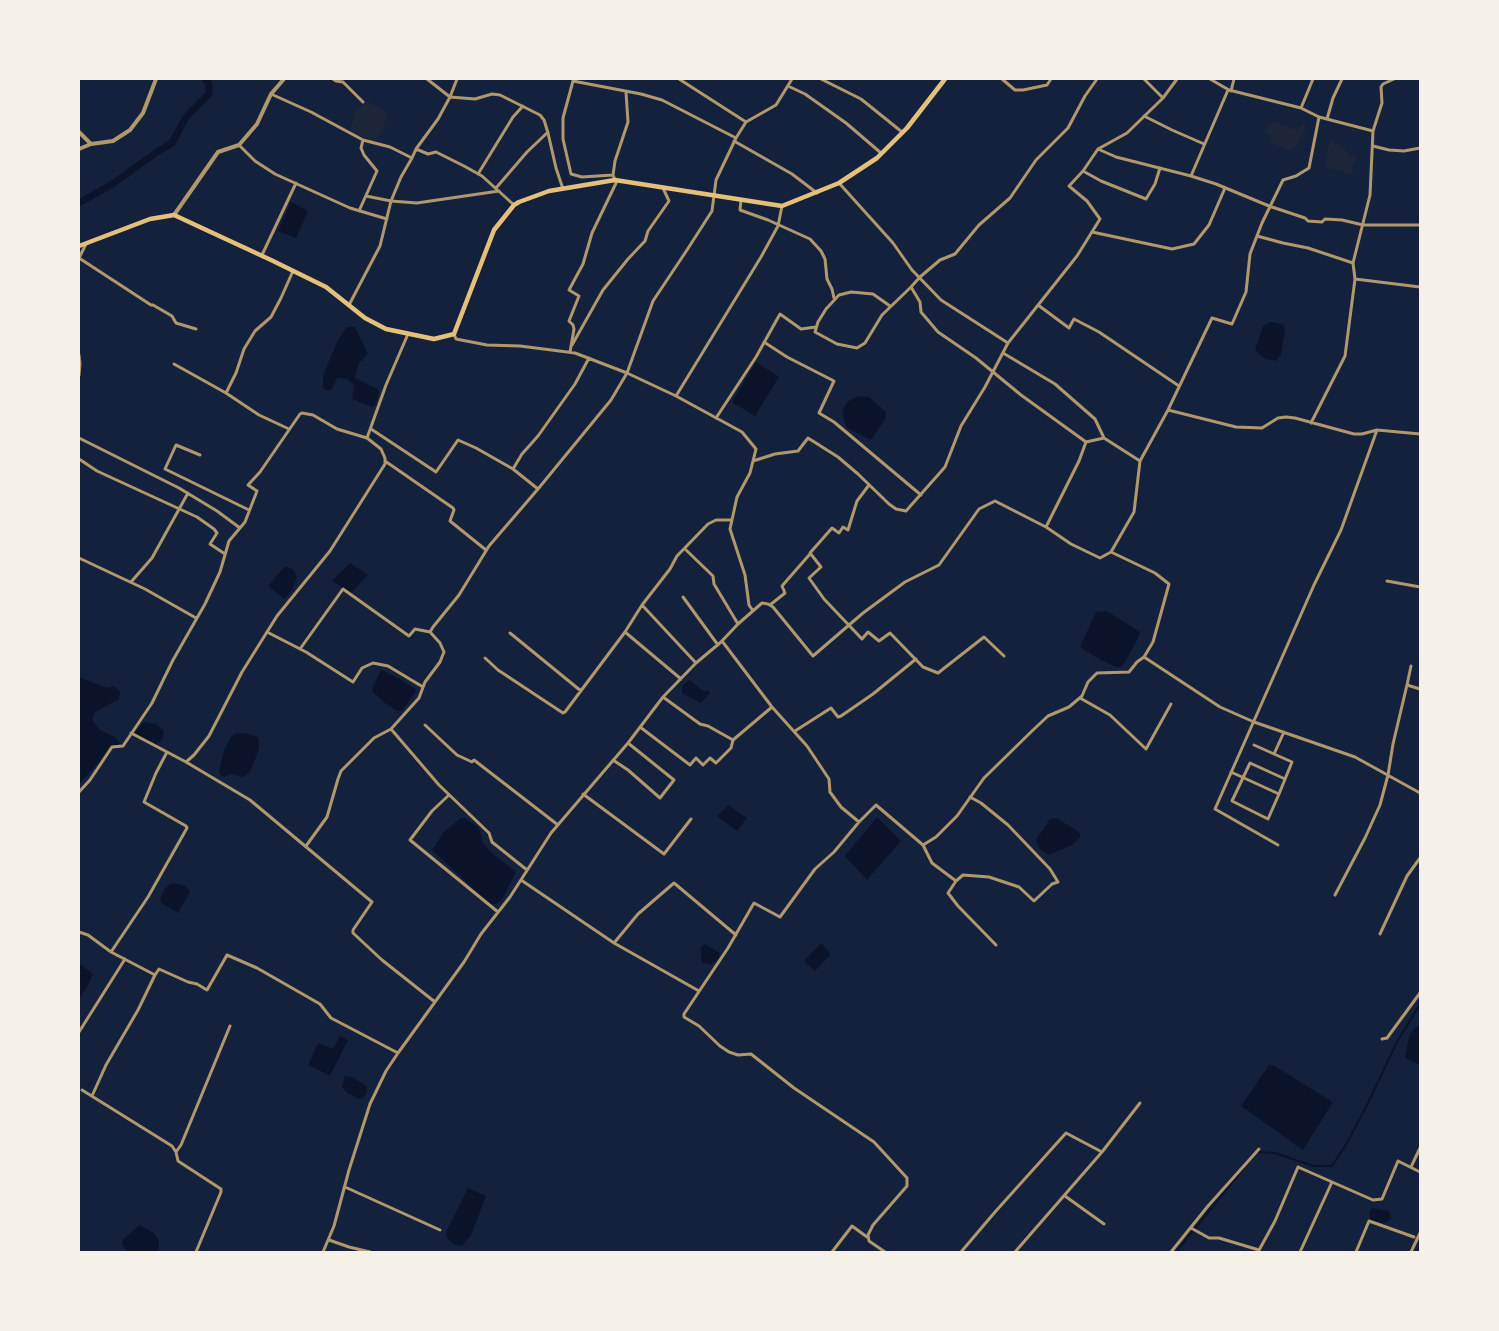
<!DOCTYPE html>
<html>
<head>
<meta charset="utf-8">
<style>
  body { margin:0 }
  #map { position:relative; width:1499px; height:1331px; overflow:hidden; background:#14213d; font-family:"PT Sans Narrow",sans-serif }
  canvas { display:block }
  .frame { position:absolute; inset:0; border:80px solid #f6f1e7; pointer-events:none }
</style>
</head>
<body>
<div id="map">
<canvas width="1499" height="1331"></canvas>
<div class="frame"></div>
</div>
<script>
const g = document.querySelector('canvas').getContext('2d');
g.lineJoin = 'round';
function fillPath(path, color) { g.fillStyle = color; g.fill(path, 'evenodd'); }
const shape = rows => new Path2D(rows.map(r => 'M' + r).join(''));
function trace(path, color, width, dash) { g.strokeStyle = color; g.lineWidth = width; g.lineCap = dash ? 'butt' : 'round'; g.setLineDash(dash || []); g.stroke(path); }
const green = shape([
  [367,102,383,110,388,114,382,132,375,139,364,138,350,130,355,114,360,107],
  [1272,121,1298,130,1302,125,1306,127,1296,148,1292,147,1290,151,1269,142,1271,136,1264,132],
  [1330,141,1341,146,1348,153,1349,158,1355,153,1356,154,1355,161,1352,165,1353,175,1324,166]
]);
const water = shape([
  [291,202,308,211,296,238,278,231],
  [1271,322,1281,324,1284,326,1285,331,1281,355,1276,361,1265,359,1255,350,1263,326],
  [347,327,355,327,368,354,359,363,355,378,378,389,379,392,376,404,372,407,352,399,354,387,353,384,347,379,337,378,332,389,329,391,325,390,323,387,323,376,327,366,338,340],
  [756,362,779,377,755,416,732,402],
  [859,396,869,397,886,412,886,418,871,440,847,428,845,424,842,412,845,405,850,400],
  [350,563,368,575,351,593,332,581],
  [285,566,294,570,297,577,291,592,284,599,268,586],
  [1107,611,1140,632,1139,636,1124,664,1121,667,1116,667,1101,660,1080,647,1096,612],
  [381,670,398,678,417,690,402,711,397,711,385,703,372,691,373,686],
  [79,677,107,688,114,686,121,692,118,700,95,712,92,720,100,730,115,737,121,744,109,747,100,761,80,783],
  [690,680,703,691,708,691,710,693,701,703,682,693,682,686],
  [144,722,156,724,164,731,163,738,160,742,156,744,134,733],
  [240,733,249,734,257,737,259,741,259,748,256,757,251,770,245,776,242,777,231,774,224,777,220,775,219,771,224,750,231,737,235,734],
  [728,805,747,818,737,831,717,816],
  [877,817,901,841,867,880,845,856],
  [465,818,479,828,483,843,492,853,516,872,501,901,496,904,491,904,478,893,432,850,443,833,459,819],
  [1056,818,1076,830,1080,833,1080,837,1072,845,1049,855,1039,848,1036,840,1050,819],
  [173,883,185,886,190,892,178,913,161,903,160,898,165,888],
  [821,943,831,954,815,971,804,961],
  [705,944,720,953,719,958,711,965,702,963,701,958,701,947],
  [79,963,93,974,87,987,79,999],
  [1418,1026,1420,1027,1420,1065,1405,1058,1409,1036,1413,1030],
  [340,1036,348,1040,330,1076,308,1065,318,1043,333,1049],
  [1269,1065,1273,1065,1333,1102,1303,1150,1241,1106],
  [345,1076,354,1078,366,1086,367,1092,364,1097,359,1099,346,1092,342,1087],
  [468,1188,486,1196,471,1235,462,1246,453,1244,446,1236,447,1230],
  [1372,1208,1389,1211,1391,1218,1385,1223,1371,1221,1369,1213],
  [139,1225,154,1233,159,1241,158,1252,128,1252,125,1249,122,1244,123,1240]
]);
const stream = shape([
  [1257,1152,1275,1153,1313,1166,1332,1166,1347,1143,1367,1105,1397,1042,1420,1004],
  [1176,1252,1244,1168]
]);
const canal = shape([
  [79,203,114,183,157,152,172,143,186,117,209,94,209,84,205,79]
]);
const minor = shape([
  [333,79,336,81,343,82,363,102],
  [457,79,450,97,475,99,492,94,500,95,540,115,544,120,548,133,556,168,563,189],
  [679,79,746,122],
  [821,79,861,99,902,132],
  [1002,79,1015,90,1023,90,1047,85,1051,79],
  [1144,79,1163,98],
  [1210,79,1229,90,1301,108,1319,117,1373,131],
  [788,86,805,94,846,123,881,153],
  [1231,91,1234,79],
  [271,94,311,112,363,140,390,147,412,158,416,149,438,119,450,97,427,79],
  [1301,108,1313,79],
  [1144,116,1172,130,1204,144],
  [1327,119,1333,98,1342,79],
  [734,141,792,174,817,193],
  [239,145,255,161,275,174,350,208,387,219],
  [1373,146,1389,150,1404,151,1420,148],
  [416,149,428,154,436,152,464,166,482,176,514,205],
  [1098,149,1116,157,1191,176,1216,184,1269,206,1305,218,1308,221,1322,222,1325,219,1342,220,1363,225,1420,225],
  [1083,171,1101,181,1146,199,1155,184,1160,168],
  [478,174,513,117,523,106],
  [613,175,615,161,628,122,626,92],
  [1191,176,1228,90],
  [615,180,613,175,582,177,571,174,563,139,563,118,573,81,641,94,662,100,736,138],
  [839,183,893,243,912,270,941,300,1008,343],
  [496,188,527,152,548,132],
  [366,196,391,201,417,203,499,191],
  [741,200,740,210,768,220,810,239,821,251,825,259,827,279,832,289,834,298],
  [359,211,377,171,364,155,361,148,363,140],
  [1092,232,1172,249,1194,244,1209,225,1225,188],
  [1257,236,1283,243,1308,248,1353,263],
  [262,255,296,183],
  [79,258,151,305,153,305,172,316,176,323,196,329],
  [79,258,86,244],
  [1355,279,1420,287],
  [349,305,380,246,391,201,401,177,412,158],
  [1038,305,1069,328,1074,319,1099,332,1179,386],
  [890,306,873,294,851,292,839,295,826,309,818,322,815,332,837,344,857,348,865,343,882,315,911,287],
  [454,334,456,339,487,345,520,346,575,353,627,373,676,396,742,432,756,449,750,473,737,497,730,529,745,575,749,605,753,611],
  [764,342,787,357,834,381,819,413,834,422,921,495],
  [572,345,603,290,628,259,645,241,648,231,669,201,663,188],
  [570,352,574,329,573,325,569,321,579,296,569,290,583,264,592,233,617,181],
  [1003,353,1055,384,1095,419,1104,438],
  [79,355,80,364,79,375],
  [174,364,226,393,259,415,289,429],
  [226,393,236,373,244,349,255,331,271,317,281,298,293,271],
  [676,396,761,257,778,226,782,206],
  [1168,410,1212,318,1232,324,1246,292,1250,254,1262,223,1283,180,1296,176,1309,168,1319,117],
  [716,418,756,357,780,314,801,329,816,327],
  [1311,423,1345,356,1355,279,1353,263,1370,195,1373,131,1382,103,1381,87,1383,84,1394,79],
  [371,429,436,472,458,440,476,448,513,469,538,489],
  [79,438,179,488,217,511,240,528],
  [367,438,386,385,408,334],
  [1086,442,1104,438,1140,461],
  [200,455,176,445,165,469,249,510],
  [79,459,97,471,197,517,214,529,217,533,210,544,225,554],
  [385,461,453,508,454,510,450,521,486,550],
  [753,461,775,454,798,451,808,438,838,457,858,474,889,504,896,509,906,511,945,467,961,426,985,387,1008,343,1077,256,1100,219,1087,201,1069,186,1083,171,1098,149,1127,133,1163,98,1177,79],
  [513,469,522,454,538,436,575,384,589,358],
  [869,485,857,501,848,530,843,527,839,533,832,528,810,553,821,567,809,578,824,599,862,639,868,632,879,641,890,633,923,667,938,673,984,637,1004,656],
  [1046,527,1079,461,1086,442,1021,395,976,358,938,332,921,312,920,302,911,287,920,277,940,260,955,254,979,225,1010,198,1036,160,1068,128,1085,96,1097,79],
  [685,549,713,576,714,584,738,624],
  [1111,552,1155,573,1169,584,1153,642,1144,657,1220,707,1254,722,1355,757,1420,793],
  [79,558,145,589,196,618],
  [1387,581,1420,587],
  [131,582,152,558,188,493],
  [683,597,718,645],
  [642,605,696,663],
  [770,605,785,593,782,586,810,554],
  [267,632,306,652,353,682,362,668,373,663,388,666,423,687],
  [625,632,681,679],
  [510,633,581,691],
  [722,641,772,707,807,746,829,779,830,792,841,807,859,822],
  [300,649,343,589,409,636,415,629,430,632],
  [485,658,498,670,563,713,565,712,625,632,642,605,670,569,677,556,708,524,716,520,732,520],
  [1411,666,1407,685,1420,689],
  [663,697,700,724,708,726,733,740],
  [1080,698,1110,715,1146,749,1171,704],
  [425,725,457,755,472,762,474,760,558,825],
  [640,727,690,765,696,758,703,765,710,758,716,763,731,748,733,740,772,707],
  [795,731,831,708,838,717,841,716,873,694,916,659],
  [131,733,186,762,250,800,372,902,353,930,353,933,382,960,435,1002],
  [1274,754,1284,732],
  [613,760,628,770,660,798,674,780,628,743],
  [1231,772,1279,794,1292,762,1254,745],
  [79,792,90,780,112,747,123,746,152,703,173,660,205,604,220,572,229,541,245,522,257,491,248,485,260,472,300,414,302,413,313,415,337,429,367,438,381,449,385,458,385,464,330,551,277,616,242,672,209,736,194,755,186,762],
  [583,794,664,854,691,819],
  [1279,794,1268,819,1232,801,1250,763,1285,779],
  [449,795,432,811,410,840,498,912],
  [923,845,932,863,956,881,948,893,958,906,996,945],
  [1278,845,1215,809,1314,585,1341,530,1377,430],
  [306,846,327,817,338,779,341,771,374,738,391,729],
  [527,870,492,842,489,833,439,785,391,729,419,698,425,682,440,662,444,652,440,643,430,632,433,627,459,595,489,546,538,489,611,400,627,373,653,301,687,250,712,211,716,180,736,138,746,122,776,105,792,79],
  [521,880,614,943,699,991],
  [956,881,963,875,989,877,1019,887,1034,901,1052,884,1058,882,1050,869,1008,825,981,803,970,797],
  [1335,895,1365,838,1380,805,1388,775,1393,744,1407,685],
  [79,932,88,935,111,952,155,975,159,969,188,982,197,984,207,990,227,955,257,968,320,1004,331,1018,398,1053],
  [1380,934,1407,876,1420,858],
  [614,943,638,914,674,883,736,935],
  [111,952,148,897,187,828,186,826,144,802,156,773,167,752],
  [79,1032,125,959],
  [1382,1039,1387,1038,1420,993],
  [82,1090,172,1146,176,1152,178,1161,221,1189,221,1192,196,1252],
  [92,1096,106,1065,138,1010,155,975],
  [176,1152,181,1145,230,1026],
  [1411,1167,1420,1148],
  [345,1187,440,1230],
  [1065,1196,1104,1224],
  [1191,1228,1209,1238,1219,1238,1259,1250],
  [329,1240,349,1247,370,1252],
  [323,1252,334,1226,349,1170,370,1104,386,1071,398,1053,464,962,481,934,510,897,551,833,628,743,663,697,696,663,721,642,738,624,762,603,768,604,773,607,813,656,863,613,905,582,939,565,979,509,995,501,1046,527,1071,544,1100,558,1111,552,1134,512,1140,461,1168,410,1236,427,1262,428,1278,418,1286,417,1295,418,1354,434,1362,434,1377,430,1420,434],
  [832,1252,852,1226,867,1237],
  [885,1252,869,1241,868,1235,873,1225,907,1186,907,1178,874,1142,794,1088,751,1054,738,1055,729,1052,720,1046,699,1026,684,1017,684,1014,728,948,754,903,780,917,815,869,834,852,859,822,876,805,923,845,936,837,957,816,984,778,1032,731,1048,716,1069,707,1082,696,1088,682,1097,673,1129,672,1137,662,1144,657],
  [961,1252,995,1212,1066,1133,1102,1152,1140,1103],
  [1015,1252,1102,1152],
  [1171,1252,1208,1206,1259,1149],
  [1258,1252,1275,1221,1298,1167,1332,1182],
  [1300,1252,1332,1182,1373,1200,1382,1199,1398,1161,1420,1172],
  [1356,1252,1369,1221,1414,1237],
  [1411,1252,1420,1233]
]);
const tertiary = shape([
  [79,132,91,144],
  [79,149,91,144,113,141,130,130,143,113,156,79],
  [174,215,218,152,239,145,257,124,271,94,284,79]
]);
const secondary = shape([
  [79,246,150,219,174,215,271,260,326,287,365,318,386,329,434,339,454,334,494,230,514,205,519,202,549,191,615,180,782,206,839,183,877,158,907,128,945,79]
]);
fillPath(green, '#1d2539');
fillPath(water, '#0b132b');
trace(stream, '#0b132b', 2);
trace(canal, '#0b132b', 7);
trace(minor, '#b1986c', 3);
trace(tertiary, '#b1986c', 4);
trace(secondary, '#e5c07b', 4.5);
</script>
</body>
</html>
